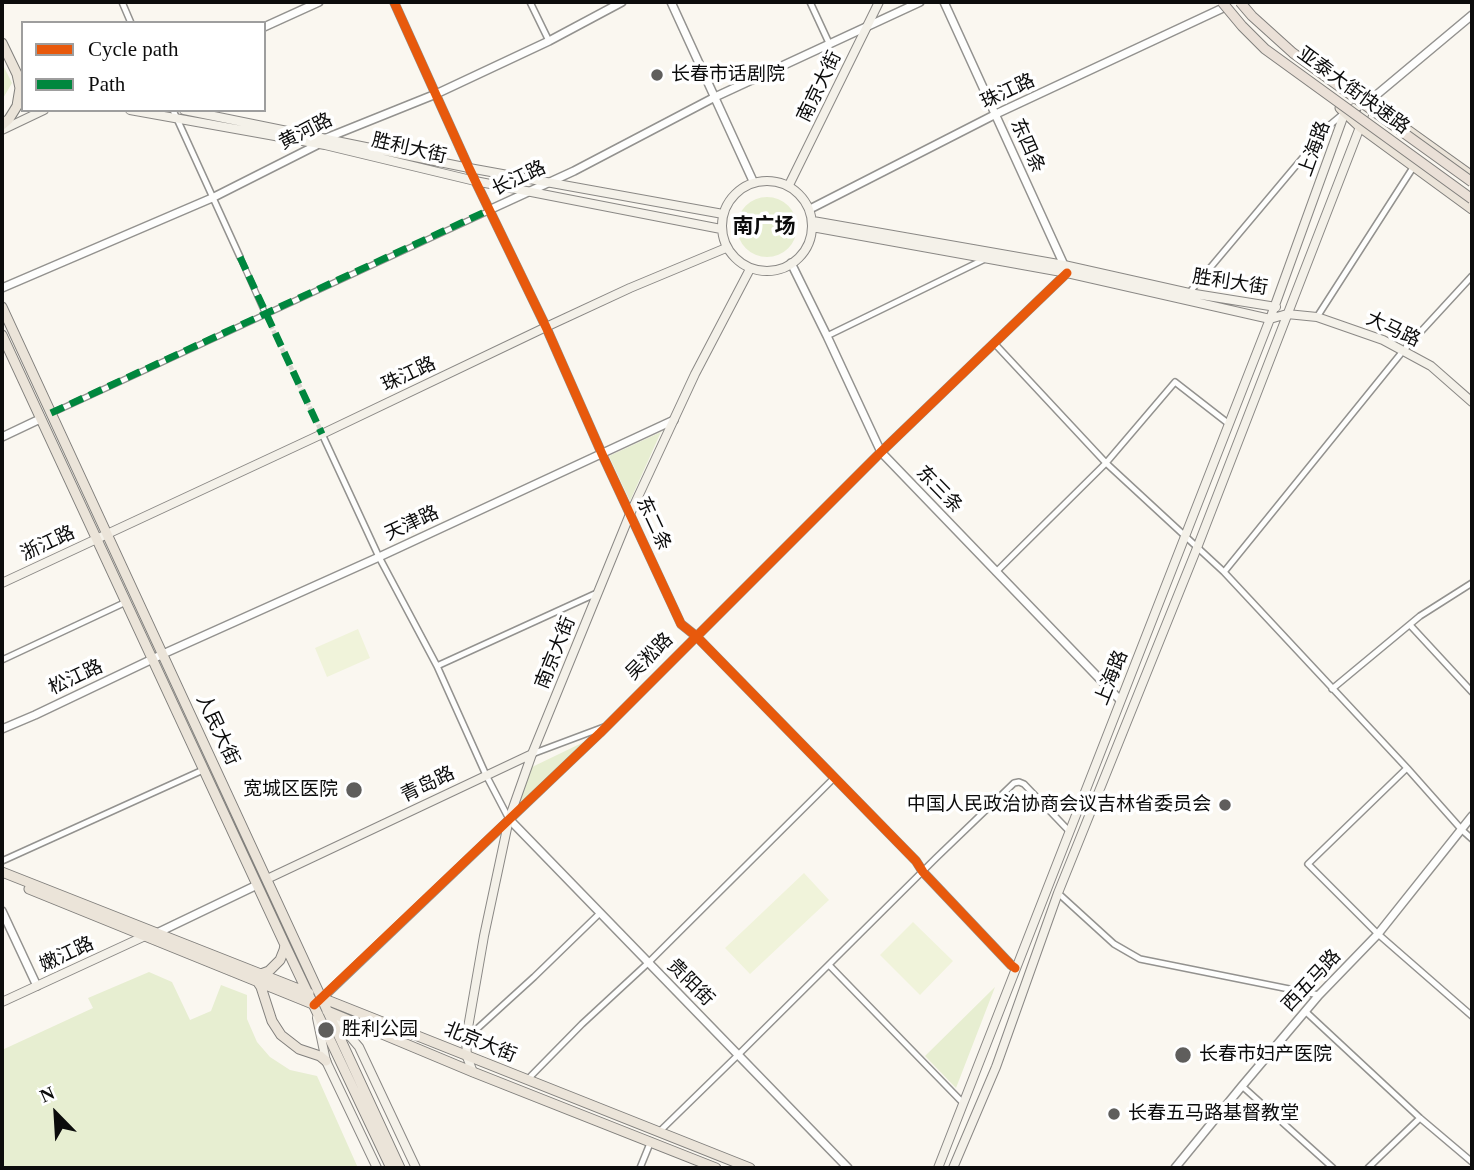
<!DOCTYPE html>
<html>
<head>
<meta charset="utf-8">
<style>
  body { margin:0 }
  #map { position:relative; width:1474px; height:1170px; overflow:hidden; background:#faf7f0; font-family:"Times New Roman",serif }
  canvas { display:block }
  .frame { position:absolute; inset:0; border:4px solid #0c0c0c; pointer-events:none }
  .legend { position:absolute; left:21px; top:21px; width:245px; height:91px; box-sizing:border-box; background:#fff; border:2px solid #9e9e9e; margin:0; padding:9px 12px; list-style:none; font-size:21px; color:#0c0c0c }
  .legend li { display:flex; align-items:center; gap:14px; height:35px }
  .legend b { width:35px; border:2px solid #9e9e9e }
  .north { position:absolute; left:21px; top:1079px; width:70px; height:70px; -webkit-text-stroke:5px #fff; paint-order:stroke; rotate:336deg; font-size:19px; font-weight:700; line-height:28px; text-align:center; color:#0c0c0c }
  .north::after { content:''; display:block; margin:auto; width:24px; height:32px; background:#0c0c0c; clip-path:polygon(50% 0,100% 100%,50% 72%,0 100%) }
</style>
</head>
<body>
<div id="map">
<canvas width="1474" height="1170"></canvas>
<div class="frame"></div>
<ul class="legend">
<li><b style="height:9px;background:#e8590c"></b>Cycle path</li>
<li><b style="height:9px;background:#00873e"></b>Path</li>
</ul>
<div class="north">N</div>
</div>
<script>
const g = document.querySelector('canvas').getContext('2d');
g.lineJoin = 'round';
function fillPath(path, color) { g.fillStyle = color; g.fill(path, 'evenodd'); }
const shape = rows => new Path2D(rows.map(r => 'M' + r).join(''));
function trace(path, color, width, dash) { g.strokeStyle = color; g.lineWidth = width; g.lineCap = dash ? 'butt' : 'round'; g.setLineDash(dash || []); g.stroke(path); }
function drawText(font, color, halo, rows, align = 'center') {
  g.font = font + ' "Times New Roman","Noto Sans SC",serif'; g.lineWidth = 7; g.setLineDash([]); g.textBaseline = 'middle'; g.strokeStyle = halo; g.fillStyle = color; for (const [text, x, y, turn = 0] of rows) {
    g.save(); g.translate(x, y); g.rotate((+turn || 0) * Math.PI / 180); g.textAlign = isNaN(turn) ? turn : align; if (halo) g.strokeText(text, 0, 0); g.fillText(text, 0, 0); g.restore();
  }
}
const green = shape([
  [2,63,12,83,2,100],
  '737 227a30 30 0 1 1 60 0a30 30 0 1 1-60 0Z',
  [661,432,630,501,609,456],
  [586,741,512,815,530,768],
  [149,972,172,982,190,1020,211,1011,221,985,247,995,247,1019,257,1042,270,1057,290,1070,317,1076,358,1168,2,1168,2,1050,93,1008,88,998],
  [995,987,956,1088,925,1056]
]);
const pitch = shape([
  [358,629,370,658,327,677,315,648],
  [804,873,829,900,750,974,725,948],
  [913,922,953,961,920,995,880,955]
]);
const pedestrianTunnel = shape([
  [265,313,322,433]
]);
const pedestrian = shape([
  [240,257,265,313],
  [52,413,489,211]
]);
const minor = shape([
  [122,2,131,23],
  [530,2,549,41],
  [810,2,829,43],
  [173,110,240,257],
  [1189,293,1331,124,1343,114],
  [1317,317,1414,166],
  [827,336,985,259],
  [995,344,1106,463,1224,572,1407,768,1462,830,1472,839],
  [322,434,379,557,437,666,486,775,509,819],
  [996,572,1106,463,1175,382,1229,424],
  [1224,572,1403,351,1472,276],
  [1410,625,1472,692],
  [2,660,126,602],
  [437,666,597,593],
  [1332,689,1420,616,1472,583],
  [532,754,604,727],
  [1407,768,1308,864,1378,934,1472,1016],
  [2,861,203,770],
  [1058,893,1114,944,1140,959,1319,995],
  [829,965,963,1103],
  [1305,1011,1420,1118,1472,1162],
  [467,1038,534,977,600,913],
  [527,1080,582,1024,648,963,834,778],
  [1242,1086,1333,1168],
  [659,1132,739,1054,936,858,1014,783,1019,782,1024,784,1069,831],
  [640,1168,651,1141],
  [1368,1168,1420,1118]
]);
const tertiary = shape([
  [394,2,469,168,546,327,602,454,681,624,696,636,916,861,923,872,1011,965,1015,968],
  [671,2,753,181],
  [944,2,1064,265],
  [264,27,319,2],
  [1368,102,1472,15],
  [810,209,996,114,1223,8],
  [489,210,574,171,715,97,920,2],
  [791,263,827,336,881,452,1120,700],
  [2,288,212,198,317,145,324,139,436,94,549,41,622,2],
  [2,437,40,419],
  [2,729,35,715,163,654,379,557,674,420],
  [509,819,848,1168],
  [2,911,37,986],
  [157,933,257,885],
  [320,1000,600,733,881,452,1067,273],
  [1175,1168,1242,1086,1319,995,1378,934,1472,816]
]);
const secondary = shape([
  [130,110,325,145,475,181,721,229],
  [184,110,469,168,723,214],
  [2,130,44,110],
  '722 226a45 45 0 1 1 90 0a45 45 0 1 1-90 0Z',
  [789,185,879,2],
  [813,221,1064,265,1189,293,1276,307],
  [812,227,1067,273,1270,319,1287,314,1317,317,1383,340,1431,366,1472,402],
  [2,583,322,434,546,327,630,288,726,248],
  [267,879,532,754],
  [2,1002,145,936],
  [330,1013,359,1047,416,1168],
  [317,1018,326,1061,377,1168],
  [473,1072,467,1057,466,1039,484,936,509,819,532,754,630,514,695,374,750,269],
  [938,1168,1270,319,1345,112,1368,102],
  [953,1168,996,1067,1058,893,1197,548,1360,127,1368,102]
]);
const primary = shape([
  [2,43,17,74,20,88,17,106,9,119,2,125],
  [1340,108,1360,127,1472,209],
  [1402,126,1472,176],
  [2,307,400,1168],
  [2,335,285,945,391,1168],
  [2,872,309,993],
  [29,889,315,1005],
  [261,974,269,971,280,960,284,950,285,945],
  [257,981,261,987,272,1021,281,1035,299,1049,320,1056,326,1061],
  [322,998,750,1168],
  [327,1011,473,1072,716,1168]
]);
const trunkBridge = shape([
  [1222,2,1242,26,1265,49,1472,199],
  [1240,2,1252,16,1293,53,1472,182]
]);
const quiet = shape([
  [240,257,322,434],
  [51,413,489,210]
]);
const cycleway = shape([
  [394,2,469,168,546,327,602,454,681,624,696,636,916,861,923,872,1011,965,1015,968],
  [314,1005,600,733,881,452,1067,273]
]);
const markers = [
  [657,75,7,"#5f5e5c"],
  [354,790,9,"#5f5e5c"],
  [1225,805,7,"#5f5e5c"],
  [326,1030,9,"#5f5e5c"],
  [1183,1055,9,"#5f5e5c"],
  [1114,1114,7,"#5f5e5c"]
];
const poiNames = [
  ["长春市话剧院",671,75],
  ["宽城区医院",338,790,"right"],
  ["中国人民政治协商会议吉林省委员会",1211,805,"right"],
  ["胜利公园",342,1030],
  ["长春市妇产医院",1199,1055],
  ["长春五马路基督教堂",1128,1114]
];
const streetNames = [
  ["南京大街",820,87,-64],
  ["亚泰大街快速路",1353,91,36],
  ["珠江路",1008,92,-25],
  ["黄河路",306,132,-27],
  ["东四条",1027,146,66],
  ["胜利大街",409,149,13],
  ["上海路",1315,149,-70],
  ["长江路",519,179,-25],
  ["胜利大街",1230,283,9],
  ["大马路",1393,330,25],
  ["珠江路",409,375,-25],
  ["东三条",939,490,46],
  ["天津路",412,524,-25],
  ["东二条",653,524,65],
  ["浙江路",48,544,-25],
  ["南京大街",556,653,-68],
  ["吴淞路",650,657,-45],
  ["松江路",76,678,-25],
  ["上海路",1112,678,-68],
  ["人民大街",217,730,65],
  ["青岛路",428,785,-26],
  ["嫩江路",67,955,-25],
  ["西五马路",1312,981,-47],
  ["贵阳街",690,983,45],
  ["北京大街",480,1043,22]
];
const neighbourhoodNames = [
  ["南广场",764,228]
];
fillPath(green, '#e7eed1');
fillPath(pitch, '#f0f3da');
trace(pedestrianTunnel, '#d6d4ce', 4.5, [4.5, 2]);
trace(pedestrian, '#93928f', 7);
trace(minor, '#93928f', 8);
trace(tertiary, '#93928f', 10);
trace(secondary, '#8a8885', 10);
trace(primary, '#807f7c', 11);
trace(pedestrian, '#fefefd', 4.5);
trace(minor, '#fefefd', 5);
trace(tertiary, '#fefefd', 7);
trace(secondary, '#f4f1e9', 8);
trace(primary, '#ebe4d9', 9);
trace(trunkBridge, '#807f7c', 11, []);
trace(trunkBridge, '#eae0d7', 9);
trace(quiet, '#00873e', 7, [14, 7]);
trace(cycleway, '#e8590c', 9);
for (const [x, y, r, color] of markers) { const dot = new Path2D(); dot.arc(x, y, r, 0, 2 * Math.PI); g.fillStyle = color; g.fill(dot); trace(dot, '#fff', 2.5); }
drawText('19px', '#0c0c0c', '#fff', poiNames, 'left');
drawText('19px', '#0c0c0c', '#fff', streetNames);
drawText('bold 21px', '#0c0c0c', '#fff', neighbourhoodNames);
</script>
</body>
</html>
